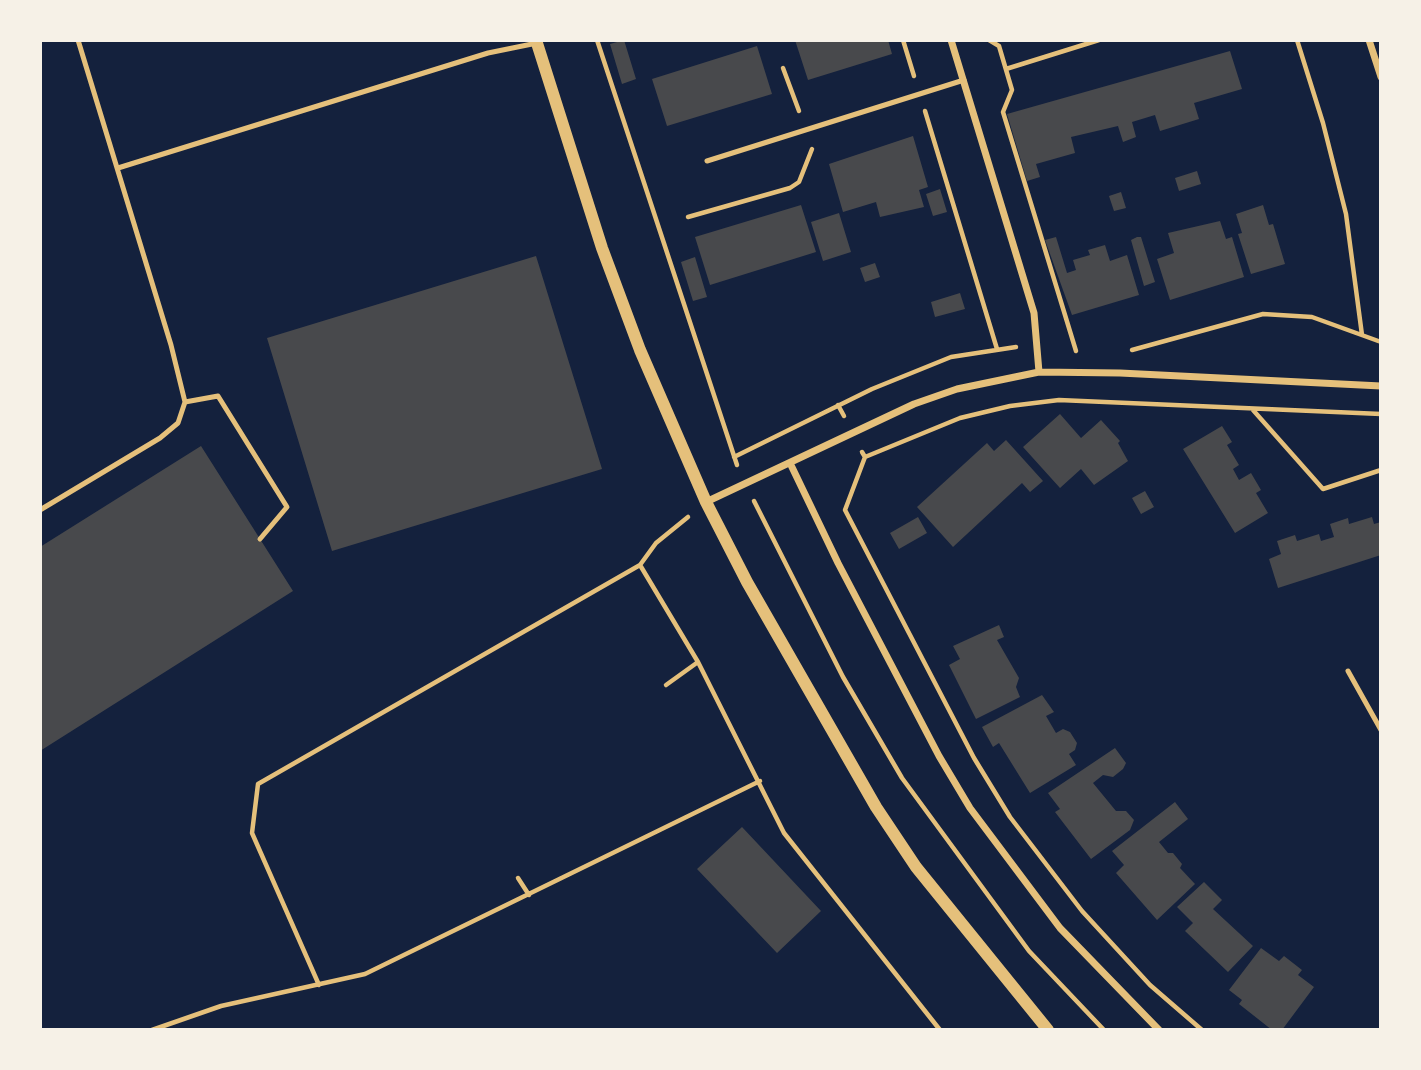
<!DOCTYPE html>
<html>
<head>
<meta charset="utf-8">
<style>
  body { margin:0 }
  #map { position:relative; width:1421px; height:1070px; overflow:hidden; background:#14213d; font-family:"Archivo Narrow",sans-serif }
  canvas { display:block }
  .frame { position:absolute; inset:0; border:42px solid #f6f1e7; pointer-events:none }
</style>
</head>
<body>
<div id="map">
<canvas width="1421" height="1070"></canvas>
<div class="frame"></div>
</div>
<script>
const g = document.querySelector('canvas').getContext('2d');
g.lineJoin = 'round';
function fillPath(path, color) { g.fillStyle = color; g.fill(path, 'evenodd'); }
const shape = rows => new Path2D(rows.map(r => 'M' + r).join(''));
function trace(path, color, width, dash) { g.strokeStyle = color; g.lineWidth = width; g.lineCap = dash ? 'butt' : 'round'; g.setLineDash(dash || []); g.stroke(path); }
const building = shape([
  [624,40,636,79,622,84,610,44],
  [795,40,888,40,892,54,808,80],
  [757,46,772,94,667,126,652,79],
  [1230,51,1242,89,1194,103,1199,119,1160,131,1155,115,1132,122,1136,137,1123,142,1118,126,1071,137,1075,153,1036,164,1040,177,1027,181,1007,114],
  [913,136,928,187,919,190,924,207,880,217,876,202,843,212,829,164],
  [1197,171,1201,184,1179,191,1175,178],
  [940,189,947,212,933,216,926,194],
  [1121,192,1126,208,1114,211,1109,196],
  [801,205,816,252,710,285,695,237],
  [1263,205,1269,225,1273,224,1285,264,1251,274,1238,234,1242,233,1236,214],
  [839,213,851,252,823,261,811,222],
  [1220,221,1226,239,1232,237,1244,277,1170,300,1157,259,1174,253,1168,233],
  [1056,237,1067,273,1076,270,1073,260,1090,255,1088,250,1105,245,1110,261,1127,255,1139,295,1072,315,1045,240],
  [1137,237,1141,237,1155,282,1144,286,1131,240],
  [536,256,602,469,332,551,267,338],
  [695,257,707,297,693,301,681,262],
  [875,263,880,277,865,282,860,268],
  [960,293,965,309,935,317,931,302],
  [1060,414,1081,438,1101,420,1120,441,1118,443,1128,461,1094,485,1081,469,1060,488,1023,447],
  [1222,426,1232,442,1227,445,1239,465,1233,469,1239,480,1251,473,1261,490,1256,493,1268,513,1235,533,1183,449],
  [1006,440,1043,481,1030,492,1022,483,953,547,917,507,987,443,994,451],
  [201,446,293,591,40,751,40,547],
  [1145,491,1154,507,1141,514,1132,498],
  [918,517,927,533,899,549,890,533],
  [1372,517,1374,524,1381,522,1381,555,1278,588,1269,559,1281,554,1277,541,1295,535,1297,541,1319,534,1321,541,1334,537,1330,524,1348,518,1349,524],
  [999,625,1004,637,997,640,1019,678,1016,687,1020,697,976,719,949,665,960,659,953,646],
  [1042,695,1054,712,1046,716,1056,733,1063,729,1070,732,1077,743,1075,750,1069,754,1076,765,1030,793,999,743,993,747,982,727],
  [1115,748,1126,763,1123,769,1113,777,1103,775,1093,783,1116,811,1126,811,1134,820,1130,830,1091,859,1055,812,1060,809,1048,793],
  [1175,802,1188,819,1159,842,1168,853,1173,853,1182,864,1180,868,1195,884,1157,920,1116,873,1124,865,1112,851],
  [742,827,821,911,777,953,697,869],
  [1204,882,1222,900,1213,909,1253,946,1228,972,1185,931,1193,923,1177,907],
  [1261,948,1279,961,1284,956,1302,970,1298,975,1314,987,1282,1030,1272,1030,1239,1004,1242,1000,1229,990]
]);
const path = shape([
  [597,40,737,465],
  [903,40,914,76],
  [989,40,999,46,1012,90,1003,112,1076,351],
  [1297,40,1323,123,1346,214,1362,335],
  [783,68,799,111],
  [1006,69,1099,40],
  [925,111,997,349],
  [688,217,790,188,799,182,812,149],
  [1132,350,1263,314,1312,317,1381,342],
  [838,405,844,416],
  [1253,410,1323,489,1381,470],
  [862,452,865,457,845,510,974,758,1010,817,1082,911,1150,985,1202,1030],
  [734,457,872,389,951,357,1016,347],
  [865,457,960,418,1010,406,1059,400,1381,414],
  [754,501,843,677,902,778,1029,951,1104,1030],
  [640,565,698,662,784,833,940,1030],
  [666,685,698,662],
  [518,878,529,895],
  [319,985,252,833,258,784,640,565,656,543,688,517],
  [152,1030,221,1006,365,974,760,781]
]);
const service = shape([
  [707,161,964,80],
  [118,168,488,53,537,43],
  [185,402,218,396,287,507,260,539],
  [40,510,160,438,178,423,185,402,171,345,78,40],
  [1348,671,1381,730]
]);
const minor = shape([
  [951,40,1034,313,1039,372],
  [1369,40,1381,77],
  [790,463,838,563,939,756,970,808,1060,928,1159,1030],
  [706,502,914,404,957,389,1039,372,1120,373,1381,386]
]);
const tertiary = shape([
  [536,40,602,248,640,350,706,502,747,582,876,807,916,867,1048,1030]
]);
fillPath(building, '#48494c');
trace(path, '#e5c07b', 4.5);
trace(service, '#e5c07b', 5);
trace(minor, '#e5c07b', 7);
trace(tertiary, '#e5c07b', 12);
</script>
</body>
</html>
